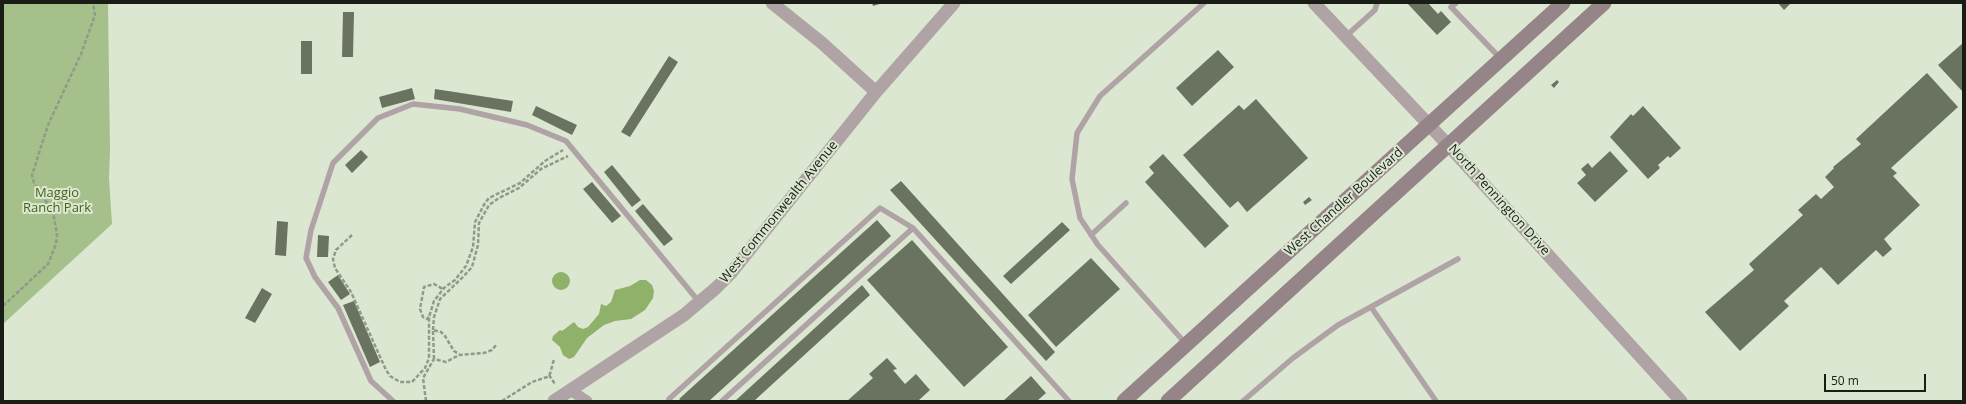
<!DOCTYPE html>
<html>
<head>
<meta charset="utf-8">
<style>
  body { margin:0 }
  #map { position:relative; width:1966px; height:404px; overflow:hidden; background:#dbe7d1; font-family:"Open Sans",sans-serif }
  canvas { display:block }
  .frame { position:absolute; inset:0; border:4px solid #191d16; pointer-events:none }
  .scale { position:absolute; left:1824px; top:374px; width:102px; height:18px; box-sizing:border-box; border:2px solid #191d16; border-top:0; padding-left:5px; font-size:12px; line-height:14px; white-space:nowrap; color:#191d16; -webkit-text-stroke:3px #dbe7d1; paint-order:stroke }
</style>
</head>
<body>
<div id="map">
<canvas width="1966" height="404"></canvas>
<div class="frame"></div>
<div class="scale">50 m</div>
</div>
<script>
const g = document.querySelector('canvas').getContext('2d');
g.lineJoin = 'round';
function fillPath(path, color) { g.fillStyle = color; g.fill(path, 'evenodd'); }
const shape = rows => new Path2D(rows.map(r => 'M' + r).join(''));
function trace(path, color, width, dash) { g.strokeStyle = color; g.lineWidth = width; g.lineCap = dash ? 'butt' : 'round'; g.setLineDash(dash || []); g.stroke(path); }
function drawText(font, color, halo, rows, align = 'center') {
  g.font = font + ' "Open Sans",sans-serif'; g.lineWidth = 4; g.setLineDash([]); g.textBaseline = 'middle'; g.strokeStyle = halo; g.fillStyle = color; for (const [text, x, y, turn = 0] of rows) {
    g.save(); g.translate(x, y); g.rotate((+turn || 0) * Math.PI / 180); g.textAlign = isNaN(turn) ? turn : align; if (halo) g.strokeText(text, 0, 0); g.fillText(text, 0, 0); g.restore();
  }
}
const green = shape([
  [3,3,108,3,110,151,109,178,112,224,3,324]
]);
const water = shape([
  '552 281a9 9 0 1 1 18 0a9 9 0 1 1-18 0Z',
  [640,280,646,280,652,285,654,291,653,298,645,310,631,319,615,321,604,325,587,338,574,357,569,359,563,355,560,347,552,340,553,336,560,330,562,331,574,322,578,327,583,329,588,327,599,314,601,304,606,306,611,302,615,290,630,286]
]);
const building = shape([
  [872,3,883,3,873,6],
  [1407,3,1428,3,1438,14,1441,11,1451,22,1437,35],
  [1778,3,1791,3,1784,10],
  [343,12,354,12,353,57,342,57],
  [301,41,312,41,312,74,301,74],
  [1963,43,1963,92,1938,65],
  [1218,50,1234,67,1192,106,1176,88],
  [669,56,678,62,630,137,621,132],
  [1927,73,1958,107,1891,168,1897,173,1893,176,1920,205,1884,239,1892,249,1883,257,1876,250,1838,285,1821,267,1784,301,1789,306,1740,351,1705,312,1754,270,1749,264,1803,215,1798,210,1816,194,1821,199,1834,187,1825,177,1834,168,1833,167,1861,144,1856,139],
  [1557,80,1559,82,1554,88,1551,85],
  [412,88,415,99,382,108,379,97],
  [435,89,513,101,511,112,434,99],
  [1256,99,1308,158,1247,212,1238,201,1230,208,1183,155,1239,105,1244,110],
  [536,106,577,125,572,135,532,115],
  [1643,106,1681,148,1670,158,1668,156,1658,165,1660,168,1648,179,1610,137,1631,114,1633,116],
  [361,150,368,157,352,173,345,165],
  [1610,151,1628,171,1595,202,1577,183,1586,175,1581,169,1588,163,1592,168],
  [1163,154,1229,226,1205,248,1145,182,1154,173,1149,167],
  [612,165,641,200,632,207,604,172],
  [901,181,1055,352,1046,361,890,190],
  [592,182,621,216,612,223,583,189],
  [1309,197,1312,200,1305,205,1303,202],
  [643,204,673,239,664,246,635,211],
  [877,220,891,236,709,401,682,401,679,399],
  [277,221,288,222,286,256,275,255],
  [1062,222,1070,230,1011,284,1003,276],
  [318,235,329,236,328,257,317,257],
  [912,240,1008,347,964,387,867,280],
  [1091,258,1120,289,1056,347,1028,315],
  [338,275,350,294,341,300,328,282],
  [862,285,870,295,754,401,735,401],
  [262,288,272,294,255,323,245,318],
  [354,301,380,362,370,367,343,305],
  [887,358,897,369,893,370,905,384,916,374,930,390,918,401,847,401,873,378,869,374],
  [1031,376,1046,393,1037,401,1003,401]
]);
const path = shape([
  [352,235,336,250,333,259,335,268,351,292,386,370,390,376,400,382,412,382,425,368,429,358,429,317,434,301,444,288,455,280,466,266,473,247,475,222,485,203,489,198,520,183,545,161,563,150],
  [3,306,48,264,56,244,57,234,53,212,34,183,32,175,48,125,81,54,95,15,93,3],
  [429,317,427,319,423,317,420,309,424,287,434,284,443,289],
  [433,330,434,317,440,299,464,276,472,267,478,245,479,223,489,205,499,198,519,188,541,169,568,156],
  [434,359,433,330,441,332,445,336,454,351,459,354],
  [549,375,555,384],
  [426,401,423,378,434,359,446,362,459,355,484,353,492,350,497,344],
  [502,401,532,382,547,377,550,374,554,359]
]);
const service = shape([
  [1456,3,1451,7,1501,59],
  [1346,36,1375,10,1377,3],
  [1091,235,1126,203],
  [1371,307,1436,401],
  [1186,344,1098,245,1080,218,1072,179,1077,133,1100,96,1204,3],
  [393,401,371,381,338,308,315,277,306,258,311,230,333,163,378,118,413,104,460,109,527,125,566,141,700,303],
  [670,401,669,399,880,208,913,228,1069,401],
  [722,401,913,228],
  [1243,401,1293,358,1338,325,1458,259]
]);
const minor = shape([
  [570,390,587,401]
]);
const tertiary = shape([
  [772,3,822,43,876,92],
  [1314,3,1449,146,1681,401],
  [554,401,684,315,716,288,731,273,876,92,954,3]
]);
const secondary = shape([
  [1124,401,1563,3],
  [1168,401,1604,3]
]);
const parkNames = [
  ["Maggio",57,193],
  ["Ranch Park",57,208]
];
const streetNames = [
  ["North Pennington Drive",1499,200,48],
  ["West Chandler Boulevard",1344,202,-42],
  ["West Commonwealth Avenue",779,212,-51]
];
fillPath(green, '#a5c08a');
fillPath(water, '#8fb16a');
fillPath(building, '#697360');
trace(path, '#919a89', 2.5, [4, 2]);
trace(service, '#afa3a5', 5.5);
trace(minor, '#afa3a5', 11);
trace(tertiary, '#afa3a5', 13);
trace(secondary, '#958488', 15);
drawText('13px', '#446319', '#dbe7d1', parkNames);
drawText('13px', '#191d16', '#dbe7d1', streetNames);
</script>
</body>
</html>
